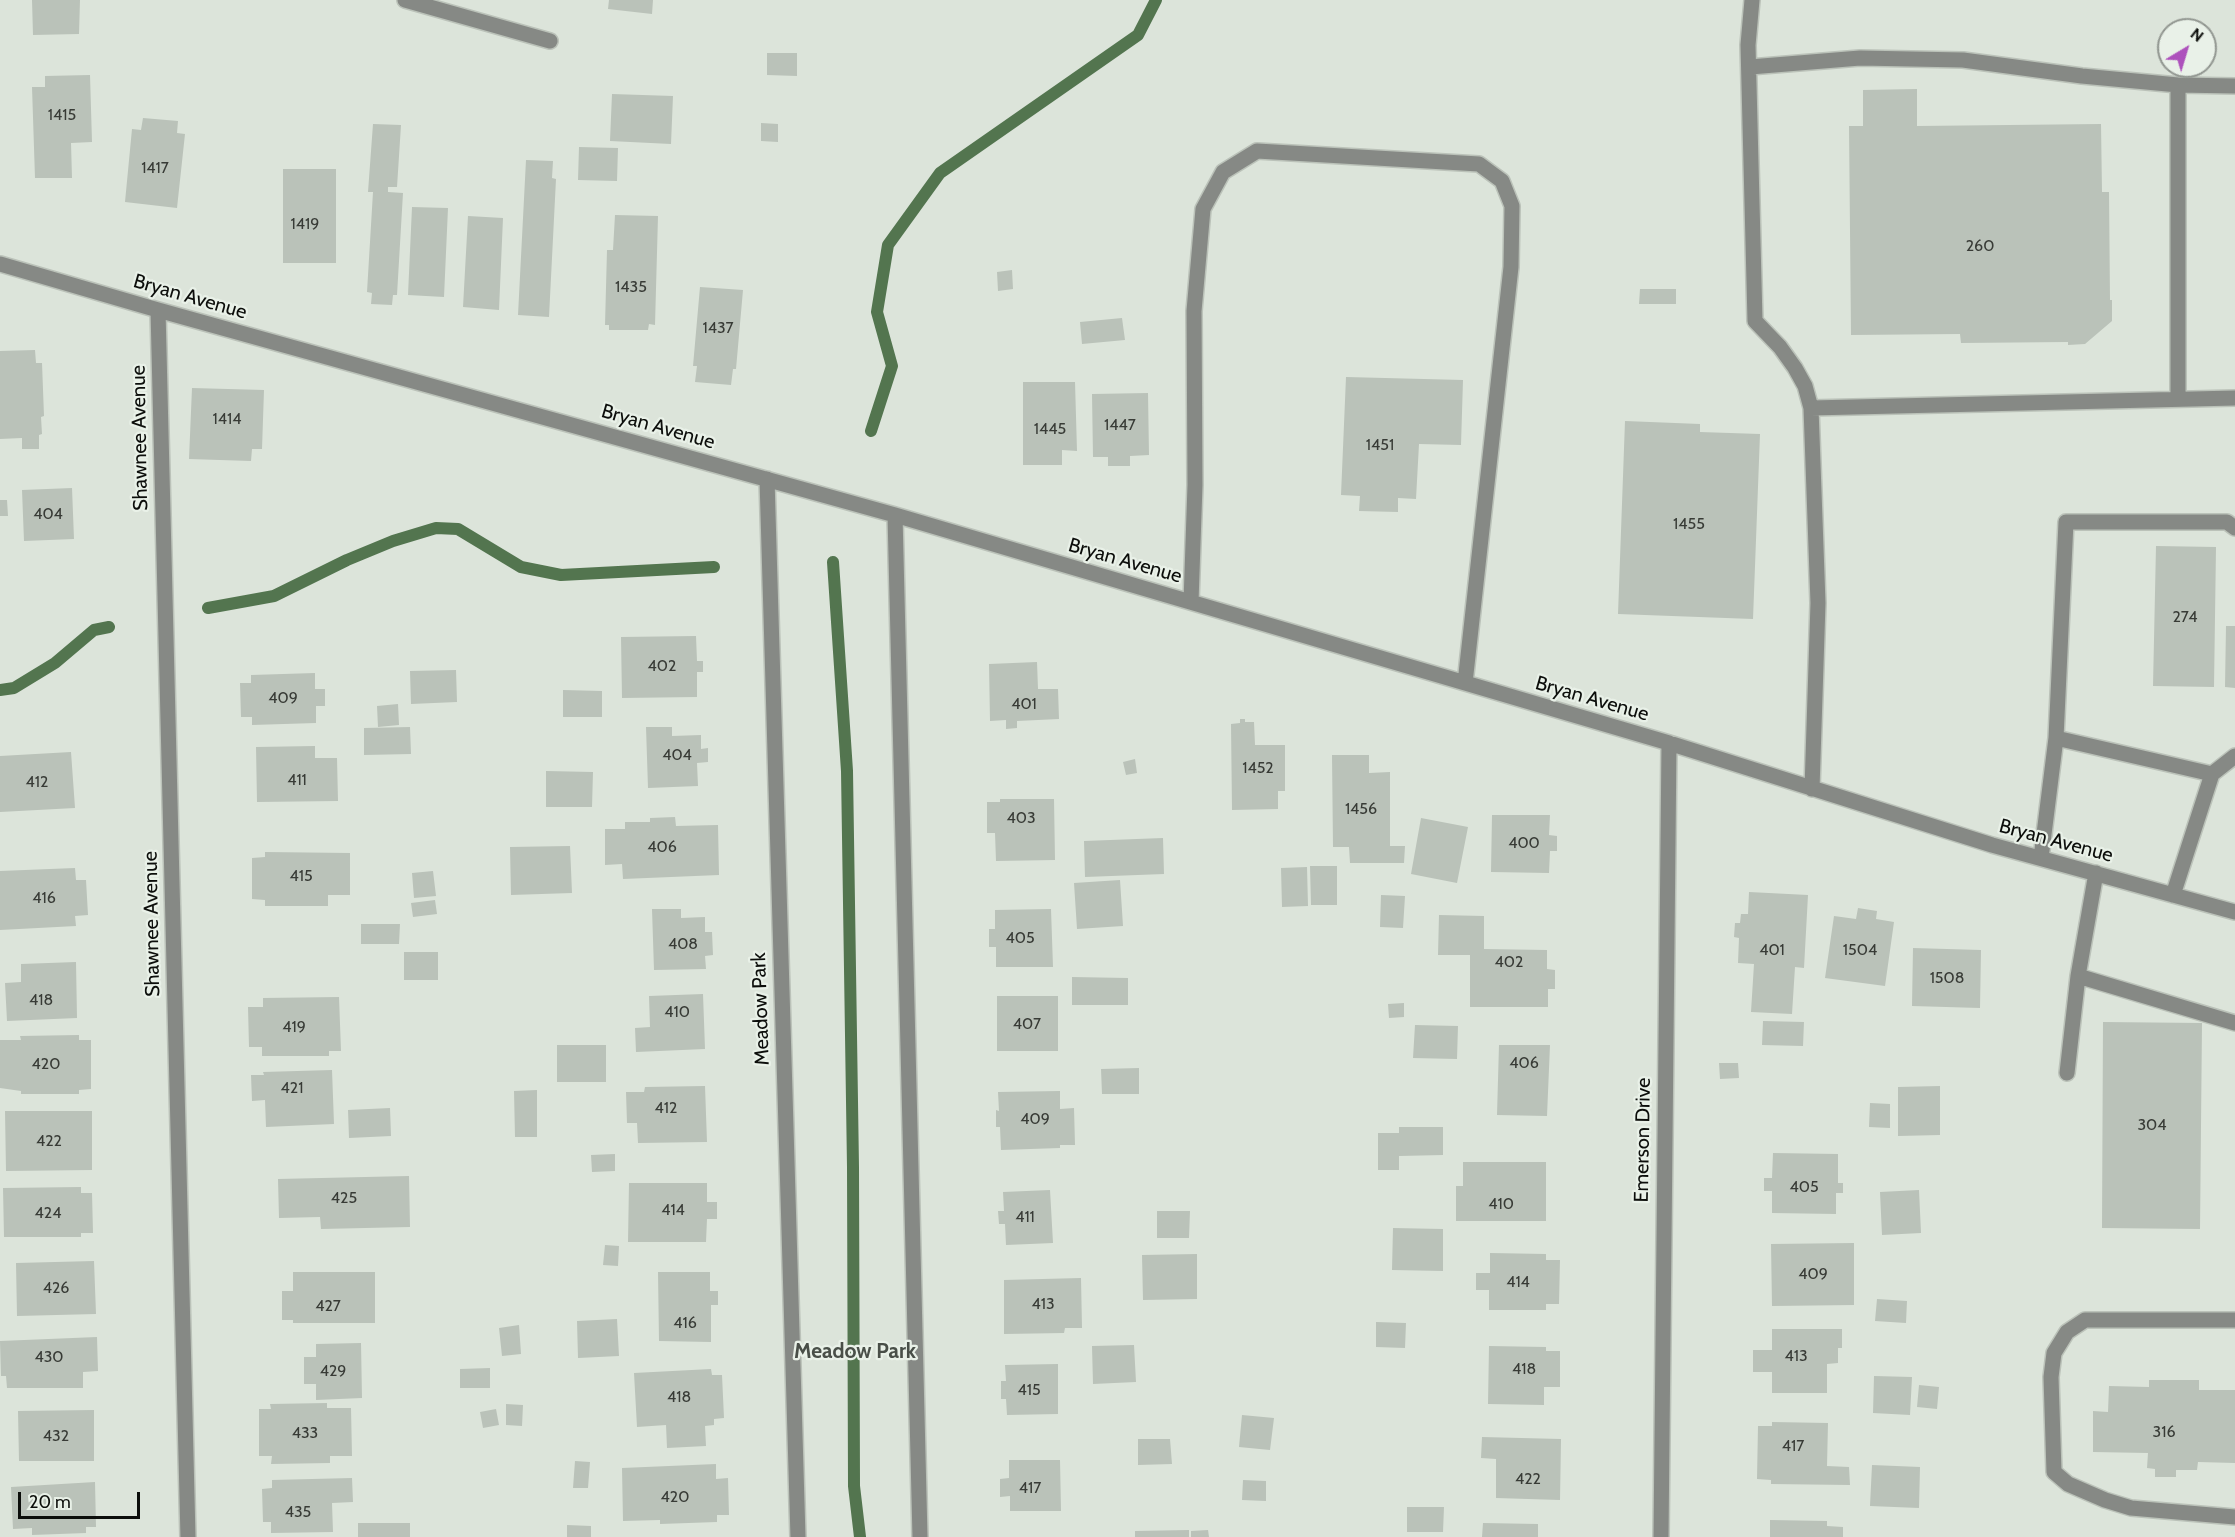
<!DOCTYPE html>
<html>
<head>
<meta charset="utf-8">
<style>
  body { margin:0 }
  #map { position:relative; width:2235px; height:1537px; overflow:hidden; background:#dce4da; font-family:Cabin,sans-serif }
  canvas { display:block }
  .north { position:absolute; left:2157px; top:18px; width:60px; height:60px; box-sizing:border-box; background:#e9f1e8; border:2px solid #919690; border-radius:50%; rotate:38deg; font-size:16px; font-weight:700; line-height:24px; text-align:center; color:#0c0e0b }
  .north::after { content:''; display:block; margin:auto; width:21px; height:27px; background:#ad51bc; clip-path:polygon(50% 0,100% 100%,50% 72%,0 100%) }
  .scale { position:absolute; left:18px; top:1492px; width:122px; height:27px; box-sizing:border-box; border:3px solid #0c0e0b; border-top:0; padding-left:8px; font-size:18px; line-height:21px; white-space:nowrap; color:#0c0e0b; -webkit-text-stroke:4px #e9f1e8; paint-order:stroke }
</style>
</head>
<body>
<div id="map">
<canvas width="2235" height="1537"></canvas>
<div class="north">N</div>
<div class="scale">20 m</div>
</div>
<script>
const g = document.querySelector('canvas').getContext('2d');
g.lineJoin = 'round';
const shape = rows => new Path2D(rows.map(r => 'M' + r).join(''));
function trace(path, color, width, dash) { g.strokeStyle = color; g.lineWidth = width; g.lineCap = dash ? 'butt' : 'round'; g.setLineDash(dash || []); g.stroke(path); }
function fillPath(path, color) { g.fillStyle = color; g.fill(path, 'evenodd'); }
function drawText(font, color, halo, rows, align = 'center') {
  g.font = font + ' Cabin,sans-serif'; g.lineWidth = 4.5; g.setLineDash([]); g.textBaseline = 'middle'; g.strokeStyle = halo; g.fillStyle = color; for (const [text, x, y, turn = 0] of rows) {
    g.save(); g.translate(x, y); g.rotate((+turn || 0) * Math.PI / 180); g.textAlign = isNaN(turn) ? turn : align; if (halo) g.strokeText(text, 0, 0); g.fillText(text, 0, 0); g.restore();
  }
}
const stream = shape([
  [871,431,892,366,877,312,888,245,940,173,1138,35,1156,0],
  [833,562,847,771,853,1167,854,1486,860,1537],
  [208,608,274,596,347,560,393,541,436,528,458,529,521,567,561,575,714,567],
  [0,690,14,688,55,663,94,630,109,627]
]);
const building = shape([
  [32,0,80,0,79,34,33,35],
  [609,0,653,0,652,14,608,9],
  [767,53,797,53,797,76,767,75],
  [90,75,92,142,71,143,72,178,35,178,32,87,45,87,45,76],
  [1917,89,1917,126,2101,124,2102,192,2109,192,2110,300,2112,300,2112,321,2085,344,2068,345,2068,342,1961,343,1960,334,1851,335,1849,126,1863,126,1863,90],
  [612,94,673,96,671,144,610,141],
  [143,118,178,121,177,133,185,134,177,208,125,202,132,129,141,130],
  [761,123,778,124,778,142,761,141],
  [373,124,401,125,397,187,388,187,388,192,403,193,397,295,393,295,392,305,371,304,372,293,367,292,373,192,368,192],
  [579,147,618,148,617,181,578,180],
  [526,160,553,161,552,178,556,179,549,317,518,315],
  [283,169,336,169,336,263,283,263],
  [412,207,448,208,444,297,408,295],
  [615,215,658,216,655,325,649,324,648,330,609,330,609,325,605,325,607,250,613,250],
  [468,216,503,218,499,310,463,307],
  [1012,270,1013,289,998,291,997,272],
  [700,287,743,290,736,369,733,369,731,385,695,382,697,366,693,366],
  [1640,289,1676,289,1676,304,1639,304],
  [1122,318,1125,340,1082,344,1080,322],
  [35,350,36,363,42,363,44,416,41,417,42,434,39,435,39,449,22,449,22,438,0,439,0,351],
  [1346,377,1463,380,1461,445,1419,444,1416,499,1398,498,1398,512,1359,511,1360,496,1341,495],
  [1023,382,1075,382,1077,451,1062,450,1062,465,1023,465],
  [192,388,264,390,262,449,252,449,251,461,189,459],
  [1148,393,1149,455,1130,456,1130,466,1108,466,1108,457,1093,457,1092,394],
  [1625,421,1700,424,1700,432,1760,434,1753,619,1618,614],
  [72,488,74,539,24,541,22,490],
  [0,500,7,500,8,516,0,516],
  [2156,546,2216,547,2214,687,2153,686],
  [2226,626,2235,626,2235,688,2225,687],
  [696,636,697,661,703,661,703,672,697,672,697,697,622,698,621,637],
  [1037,662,1038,689,1058,689,1059,719,1017,721,1017,728,1006,729,1006,720,990,721,989,664],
  [456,670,457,702,411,704,410,671],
  [315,673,315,689,325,689,325,706,316,706,316,723,252,725,252,717,241,717,240,683,251,683,251,675],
  [563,690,602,691,602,717,563,717],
  [398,704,399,725,378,727,377,706],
  [1240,719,1245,719,1245,722,1254,722,1255,745,1285,745,1285,791,1278,791,1278,809,1232,810,1231,724,1240,723],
  [410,727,411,754,364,755,364,728],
  [646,727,672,727,672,736,701,735,701,749,708,748,708,762,697,763,698,786,648,788],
  [315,746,315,758,337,758,338,801,257,802,256,747],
  [71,752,75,808,0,812,0,756],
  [1332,755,1369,755,1369,773,1390,772,1390,846,1405,846,1404,863,1350,863,1349,847,1333,847],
  [1135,759,1137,773,1126,775,1123,762],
  [546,771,593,772,592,807,546,807],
  [1000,799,1054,799,1055,860,996,861,995,833,987,833,987,802,1000,802],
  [1492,815,1550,815,1549,835,1557,836,1557,851,1550,851,1549,873,1491,872],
  [675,817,676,826,718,825,719,875,623,879,622,864,605,865,605,829,625,829,625,822,650,822,650,818],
  [1421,818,1468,827,1457,883,1411,874],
  [1163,838,1164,874,1085,877,1084,841],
  [570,846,572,893,511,895,510,847],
  [265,852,350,853,350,895,328,895,328,906,265,906,265,900,252,899,252,858,265,857],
  [1310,866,1337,866,1337,905,1311,905],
  [1307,867,1308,906,1282,907,1281,868],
  [75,868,76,880,86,880,88,915,75,916,76,926,0,930,0,871],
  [433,871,436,896,414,898,412,873],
  [1120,880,1123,926,1077,929,1074,883],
  [1749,892,1808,895,1804,968,1795,967,1792,1014,1751,1012,1754,964,1738,963,1739,938,1734,937,1735,923,1740,923,1741,914,1748,914],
  [1381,895,1405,896,1403,928,1380,927],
  [435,900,437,914,413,917,411,903],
  [1858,908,1877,911,1876,919,1894,922,1885,986,1825,978,1834,916,1856,919],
  [652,909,681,909,681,918,705,917,705,932,712,932,713,955,705,956,706,969,654,970],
  [1051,909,1053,967,996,967,996,947,989,947,989,929,995,929,995,910],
  [1439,915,1484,916,1484,949,1547,950,1547,969,1555,970,1555,989,1548,989,1548,1007,1470,1007,1470,955,1438,955],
  [361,924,400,924,399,944,361,944],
  [1913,948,1981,950,1980,1008,1912,1006],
  [404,952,438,952,438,980,404,980],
  [76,962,77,1018,7,1021,5,983,21,982,21,964],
  [1072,977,1128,978,1128,1005,1072,1005],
  [703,994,705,1049,636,1052,635,1028,650,1027,649,996],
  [997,996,1058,996,1058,1051,997,1051],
  [339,997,341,1051,329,1051,329,1056,262,1056,262,1047,249,1047,248,1007,263,1007,263,998],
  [1404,1003,1404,1017,1389,1018,1388,1004],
  [1763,1021,1804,1022,1803,1046,1762,1045],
  [2103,1022,2202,1023,2200,1229,2102,1228],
  [1415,1025,1458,1026,1457,1059,1413,1058],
  [79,1035,79,1040,91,1040,91,1089,79,1090,79,1094,21,1094,21,1091,0,1088,0,1040,21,1040,20,1036],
  [557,1045,606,1045,606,1082,557,1082],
  [1499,1045,1550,1045,1547,1116,1497,1115],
  [1719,1063,1738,1063,1739,1078,1720,1079],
  [1139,1068,1139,1094,1102,1094,1101,1069],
  [332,1070,334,1124,266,1127,265,1100,252,1101,251,1075,264,1075,263,1072],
  [705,1086,707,1142,638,1143,637,1123,627,1123,626,1092,644,1092,645,1087],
  [1940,1086,1940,1135,1898,1136,1898,1087],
  [537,1090,537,1137,515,1137,514,1091],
  [1060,1091,1060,1109,1074,1108,1075,1145,1060,1145,1060,1148,1001,1150,1000,1127,996,1127,996,1110,999,1111,998,1092],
  [1870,1103,1890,1104,1890,1128,1869,1127],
  [390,1108,391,1136,349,1138,348,1110],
  [5,1111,92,1111,92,1170,6,1171],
  [1399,1127,1443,1127,1443,1155,1399,1156,1399,1170,1378,1170,1378,1133,1399,1133],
  [1773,1153,1838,1154,1838,1183,1843,1183,1843,1193,1836,1193,1836,1214,1772,1213,1772,1191,1764,1191,1764,1178,1772,1178],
  [615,1154,615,1171,592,1172,591,1155],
  [1463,1162,1546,1162,1546,1221,1456,1221,1456,1186,1463,1186],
  [409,1176,410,1227,321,1229,320,1217,279,1218,278,1179],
  [629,1183,707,1183,707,1202,717,1202,717,1219,707,1219,706,1242,628,1242],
  [81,1187,81,1193,92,1193,93,1233,81,1233,81,1237,4,1237,3,1188],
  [1050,1190,1053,1243,1006,1245,1005,1224,999,1224,998,1211,1004,1211,1003,1192],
  [1919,1190,1921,1233,1882,1235,1880,1192],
  [1157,1211,1190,1211,1189,1238,1157,1238],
  [1393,1228,1443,1229,1443,1271,1392,1270],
  [1854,1243,1854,1305,1772,1306,1771,1244],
  [605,1245,619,1246,618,1266,603,1265],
  [1490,1253,1546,1254,1546,1260,1560,1260,1559,1304,1546,1304,1546,1310,1489,1310,1489,1290,1476,1290,1476,1273,1490,1273],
  [1197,1254,1197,1299,1143,1300,1142,1255],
  [94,1261,96,1314,17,1316,16,1263],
  [293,1272,375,1272,375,1323,293,1323,293,1320,282,1320,282,1291,293,1291],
  [658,1272,710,1272,710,1291,718,1291,718,1305,711,1305,711,1342,659,1341],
  [1081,1278,1082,1328,1065,1328,1064,1333,1004,1334,1004,1280],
  [1877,1299,1907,1301,1906,1323,1875,1321],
  [617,1319,619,1356,578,1358,577,1321],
  [1376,1322,1406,1323,1405,1348,1376,1347],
  [519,1325,521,1354,502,1356,499,1328],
  [1772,1329,1842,1329,1842,1348,1838,1348,1838,1363,1827,1364,1827,1393,1772,1393,1772,1372,1753,1372,1753,1350,1772,1350],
  [97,1337,98,1371,83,1372,83,1388,7,1388,6,1376,1,1376,0,1341],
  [361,1343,362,1398,316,1400,316,1384,304,1384,304,1357,316,1357,316,1344],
  [1134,1345,1136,1382,1093,1384,1092,1346],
  [1489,1346,1546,1347,1546,1351,1560,1351,1560,1387,1544,1387,1544,1405,1488,1404],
  [1058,1364,1058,1414,1007,1415,1006,1399,1001,1399,1001,1381,1006,1381,1005,1365],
  [490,1368,490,1388,460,1388,460,1369],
  [711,1369,712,1375,722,1375,724,1418,714,1419,714,1425,705,1426,706,1446,667,1448,666,1425,637,1427,634,1373],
  [1874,1376,1912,1377,1910,1415,1873,1413],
  [2149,1380,2199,1380,2199,1390,2235,1390,2235,1463,2198,1462,2197,1470,2176,1470,2176,1477,2155,1477,2155,1469,2147,1468,2148,1453,2093,1452,2093,1411,2108,1412,2109,1386,2149,1387],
  [1919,1385,1939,1387,1937,1409,1917,1407],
  [327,1403,327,1408,351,1408,352,1456,330,1456,330,1463,271,1464,272,1456,259,1456,259,1409,271,1409,270,1404],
  [506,1404,523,1405,522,1426,506,1425],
  [496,1409,499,1425,483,1428,480,1412],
  [94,1410,94,1461,19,1461,18,1411],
  [1242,1415,1274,1418,1270,1450,1239,1447],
  [1772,1422,1828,1423,1827,1466,1849,1467,1850,1485,1771,1484,1771,1480,1757,1479,1758,1426,1772,1426],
  [1482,1437,1561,1439,1560,1500,1496,1498,1496,1459,1481,1458],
  [1138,1439,1170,1439,1172,1464,1138,1465],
  [1009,1460,1060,1460,1061,1511,1010,1511,1010,1496,1000,1497,1000,1479,1009,1478],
  [575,1461,590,1462,588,1488,573,1488],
  [716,1464,716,1479,728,1478,729,1515,717,1515,717,1522,660,1524,660,1520,623,1521,622,1468],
  [1872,1465,1920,1467,1919,1508,1870,1506],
  [352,1478,353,1502,332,1503,333,1532,271,1533,271,1522,263,1522,262,1489,272,1488,272,1480],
  [1243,1480,1266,1481,1266,1501,1242,1500],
  [95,1482,96,1527,86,1527,86,1533,32,1535,32,1528,13,1529,11,1487],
  [1407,1507,1444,1507,1443,1532,1407,1532],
  [1770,1520,1827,1521,1827,1526,1843,1527,1843,1537,1770,1537],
  [358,1523,410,1523,410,1537,358,1537],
  [1483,1523,1538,1524,1538,1537,1482,1537],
  [567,1525,591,1526,591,1537,567,1537],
  [1189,1530,1189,1537,1135,1537,1135,1531],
  [1208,1530,1209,1537,1191,1537,1191,1531]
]);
const minor = shape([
  [405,0,550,41],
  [1752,0,1748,45,1755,321,1780,347,1795,368,1805,386,1811,408,1818,603,1812,789],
  [1750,67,1860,58,1963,60,2082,76,2178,85,2235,86],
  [0,264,158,310,895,515,1669,743,1992,845,2235,912],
  [158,310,188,1537],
  [2178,399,2178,85],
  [1811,408,2235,398],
  [767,479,798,1537],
  [895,515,920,1537],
  [1191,602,1195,485,1194,311,1203,209,1223,172,1257,151,1479,164,1502,181,1512,206,1511,267,1465,683],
  [2056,738,2066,522,2227,522,2235,528],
  [2212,774,2235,756],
  [2041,858,2056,738,2212,774,2173,895],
  [2096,873,2078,976,2235,1023],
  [2067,1073,2078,976],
  [2235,1320,2085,1320,2067,1332,2054,1353,2051,1377,2054,1472,2068,1484,2105,1500,2131,1508,2235,1517],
  [1661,1537,1669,743]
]);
const numberNames = [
  ["1415",62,115],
  ["1417",155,168],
  ["1419",305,224],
  ["260",1980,246],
  ["1435",631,287],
  ["1437",718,328],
  ["1414",227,419],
  ["1447",1120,425],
  ["1445",1050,429],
  ["1451",1380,445],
  ["404",48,514],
  ["1455",1689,524],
  ["274",2185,617],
  ["402",662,666],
  ["409",283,698],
  ["401",1024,704],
  ["404",677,755],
  ["1452",1258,768],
  ["411",297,780],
  ["412",37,782],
  ["1456",1361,809],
  ["403",1021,818],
  ["400",1524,843],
  ["406",662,847],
  ["415",301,876],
  ["416",44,898],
  ["405",1020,938],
  ["408",683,944],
  ["401",1772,950],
  ["1504",1860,950],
  ["402",1509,962],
  ["1508",1947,978],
  ["418",41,1000],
  ["410",677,1012],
  ["407",1027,1024],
  ["419",294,1027],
  ["406",1524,1063],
  ["420",46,1064],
  ["421",292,1088],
  ["412",666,1108],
  ["409",1035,1119],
  ["304",2152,1125],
  ["422",49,1141],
  ["405",1804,1187],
  ["425",344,1198],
  ["410",1501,1204],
  ["414",673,1210],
  ["424",48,1213],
  ["411",1025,1217],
  ["409",1813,1274],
  ["414",1518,1282],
  ["426",56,1288],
  ["413",1043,1304],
  ["427",328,1306],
  ["416",685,1323],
  ["413",1796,1356],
  ["430",49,1357],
  ["418",1524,1369],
  ["429",333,1371],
  ["415",1029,1390],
  ["418",679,1397],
  ["316",2164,1432],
  ["433",305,1433],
  ["432",56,1436],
  ["417",1793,1446],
  ["422",1528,1479],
  ["417",1030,1488],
  ["420",675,1497],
  ["435",298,1512]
];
const streetNames = [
  ["Bryan Avenue",190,297,16],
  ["Bryan Avenue",658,427,16],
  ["Shawnee Avenue",140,438,-91],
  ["Bryan Avenue",1125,561,16],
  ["Bryan Avenue",1592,699,16],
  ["Bryan Avenue",2056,841,15],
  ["Shawnee Avenue",152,924,-91],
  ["Meadow Park",761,1009,-92],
  ["Emerson Drive",1643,1140,-89]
];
const neighbourhoodNames = [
  ["Meadow Park",855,1352]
];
trace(stream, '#53754f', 12);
fillPath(building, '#bac2b9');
trace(minor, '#bbc2b9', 18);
trace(minor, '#868985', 15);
drawText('16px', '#383b36', null, numberNames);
drawText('20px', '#0c0e0b', '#e9f1e8', streetNames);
drawText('bold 21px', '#494f48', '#e9f1e8', neighbourhoodNames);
</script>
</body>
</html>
